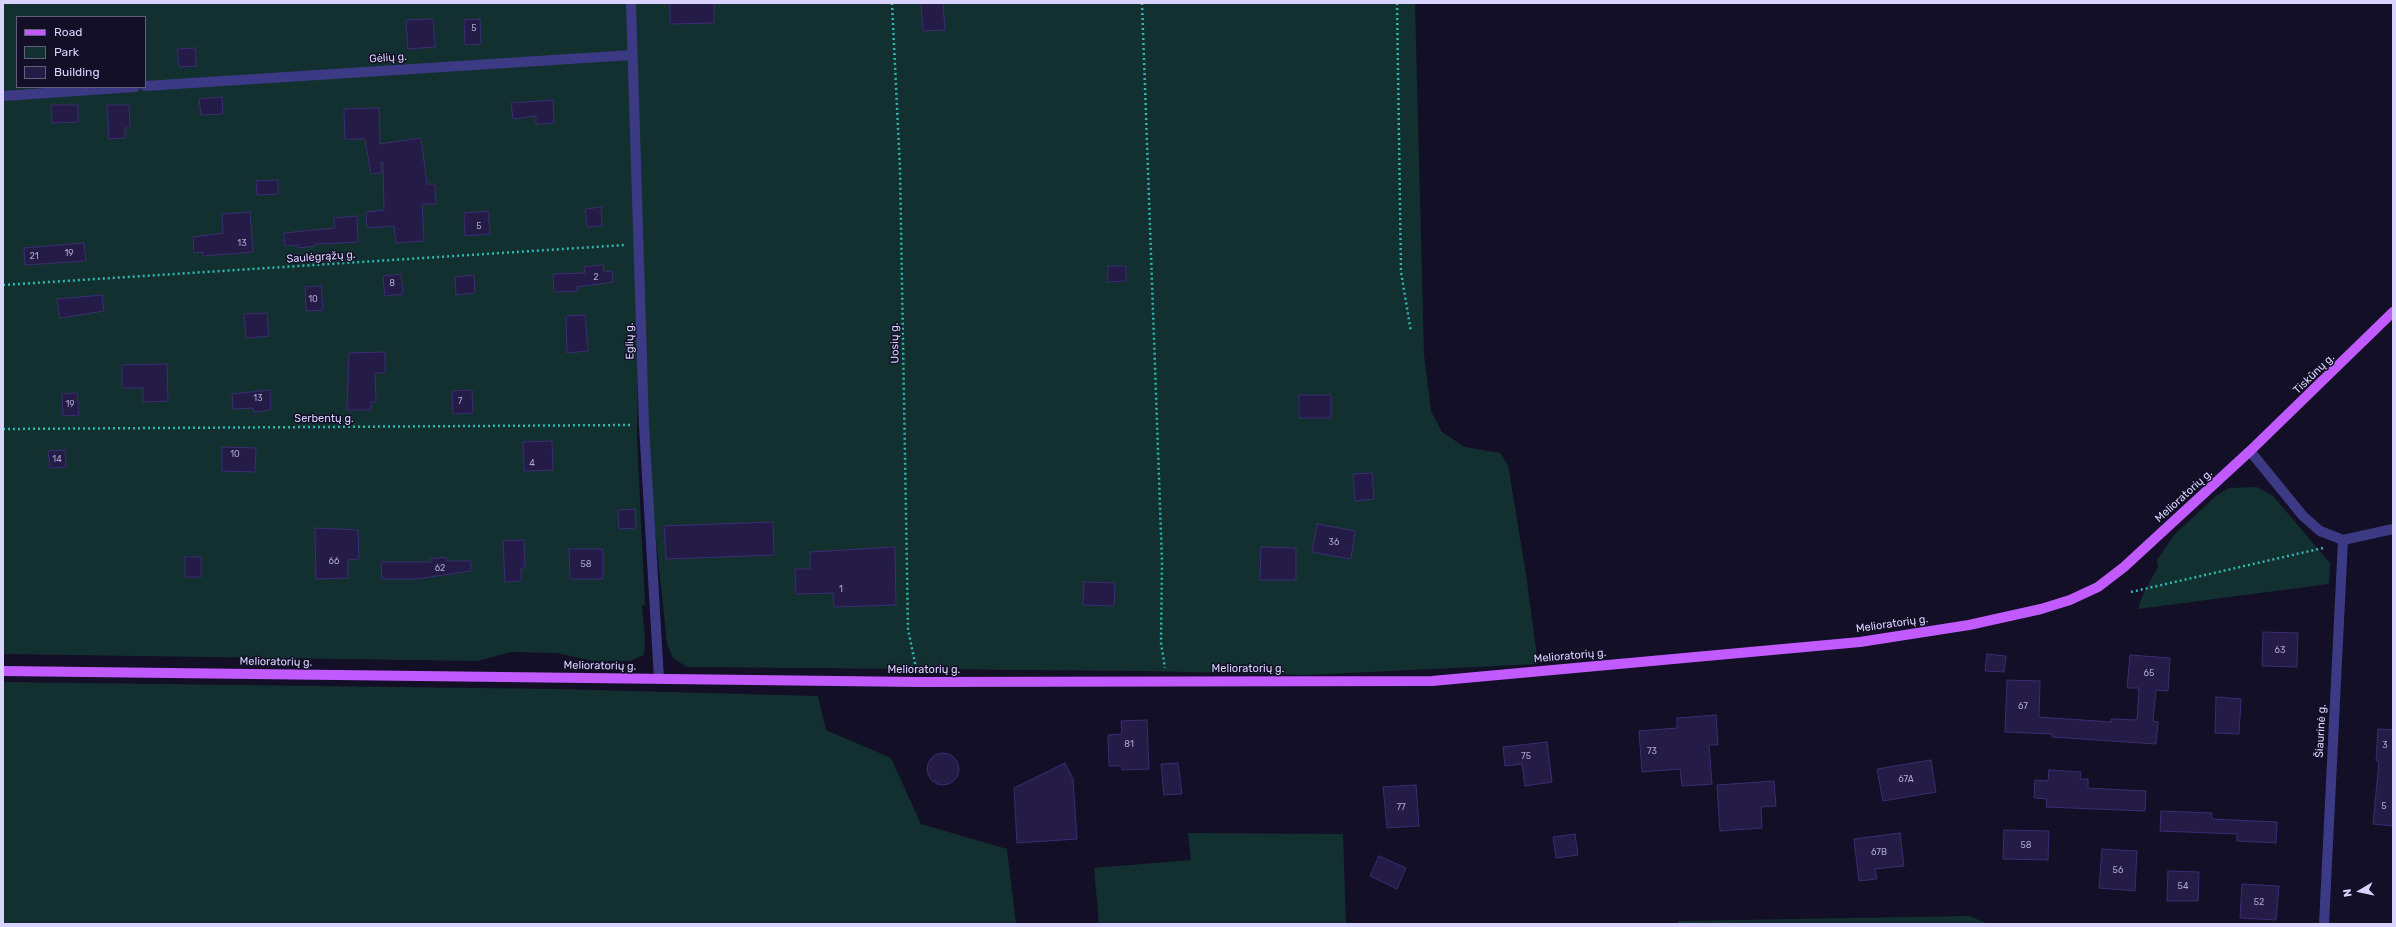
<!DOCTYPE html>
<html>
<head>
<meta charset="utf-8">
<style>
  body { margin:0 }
  #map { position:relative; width:2396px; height:927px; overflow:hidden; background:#130f26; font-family:Rubik,sans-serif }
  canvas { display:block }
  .frame { position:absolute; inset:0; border:4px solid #d9d4ff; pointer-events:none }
  .legend { position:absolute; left:16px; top:16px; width:130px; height:72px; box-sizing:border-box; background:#130f26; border:1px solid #625e7d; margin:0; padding:5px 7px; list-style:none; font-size:12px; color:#d9d4ff }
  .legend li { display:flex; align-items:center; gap:8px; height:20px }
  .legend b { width:20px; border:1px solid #625e7d }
  .north { position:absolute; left:2340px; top:871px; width:40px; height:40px; -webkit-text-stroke:3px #130f26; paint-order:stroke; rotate:261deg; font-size:11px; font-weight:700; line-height:16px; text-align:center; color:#d9d4ff }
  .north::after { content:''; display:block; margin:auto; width:14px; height:18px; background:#d9d4ff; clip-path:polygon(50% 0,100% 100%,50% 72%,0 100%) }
</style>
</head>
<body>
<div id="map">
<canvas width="2396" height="927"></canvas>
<div class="frame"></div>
<ul class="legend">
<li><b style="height:5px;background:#c25bff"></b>Road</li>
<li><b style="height:11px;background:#12302f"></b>Park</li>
<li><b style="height:11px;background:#241b47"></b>Building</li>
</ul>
<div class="north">N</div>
</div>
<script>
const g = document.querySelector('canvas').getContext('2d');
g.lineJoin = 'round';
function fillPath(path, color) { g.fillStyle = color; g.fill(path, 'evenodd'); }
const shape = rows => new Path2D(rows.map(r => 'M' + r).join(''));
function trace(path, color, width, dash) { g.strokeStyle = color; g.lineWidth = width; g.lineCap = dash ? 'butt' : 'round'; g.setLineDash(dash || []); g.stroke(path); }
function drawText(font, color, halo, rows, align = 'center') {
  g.font = font + ' Rubik,sans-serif'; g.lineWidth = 3; g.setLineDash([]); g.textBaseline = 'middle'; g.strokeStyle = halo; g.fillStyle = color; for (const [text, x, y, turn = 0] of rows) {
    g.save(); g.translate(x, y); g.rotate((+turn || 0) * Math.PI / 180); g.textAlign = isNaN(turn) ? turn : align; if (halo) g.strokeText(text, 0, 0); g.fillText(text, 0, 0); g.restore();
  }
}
const green = shape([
  [3,3,1415,3,1424,354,1431,411,1442,432,1465,447,1500,453,1508,465,1526,574,1538,664,1308,675,1145,671,687,667,673,658,667,644,644,425,640,259,637,438,645,604,642,606,645,641,644,655,630,661,593,661,557,653,511,652,478,661,3,654],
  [17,17,145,17,145,87,17,87],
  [2257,487,2273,496,2330,563,2329,584,2138,609,2143,594,2158,567,2157,560,2174,535,2217,495,2229,488],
  [3,682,557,689,818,696,826,730,891,758,921,824,1007,849,1016,924,3,924],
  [1188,833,1343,834,1346,924,1099,924,1094,868,1191,860],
  [1970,916,1988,924,1678,924,1678,921]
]);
const building = shape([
  [670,3,714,3,714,23,670,24,670,3],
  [921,3,943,3,945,30,923,31,921,3],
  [433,19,435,47,408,49,406,20,433,19],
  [480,19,481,44,465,45,464,20,480,19],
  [195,48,196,66,179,67,177,49,195,48],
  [222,97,223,114,201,115,199,99,222,97],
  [553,100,554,123,536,124,536,116,513,119,511,103,553,100],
  [51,105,78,105,78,122,52,123,51,105],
  [107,105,129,105,130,128,125,128,125,138,109,139,107,105],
  [379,108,380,144,421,138,427,184,435,184,436,204,422,204,424,241,396,243,394,226,367,228,366,212,384,210,383,162,381,162,381,173,371,174,365,139,345,139,344,109,379,108],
  [278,180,278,194,257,195,256,181,278,180],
  [601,207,602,226,587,227,585,209,601,207],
  [488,211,490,234,465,236,464,213,488,211],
  [250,212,253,252,203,256,203,252,194,253,193,237,223,233,222,214,250,212],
  [357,216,358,242,315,244,315,246,298,248,298,245,285,246,284,233,335,228,334,218,357,216],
  [84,243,86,261,25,265,24,248,84,243],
  [603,265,604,272,612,271,613,282,577,287,577,291,554,292,553,274,585,273,584,267,603,265],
  [1108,266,1126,266,1126,281,1107,282,1108,266],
  [401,274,403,294,385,296,383,276,401,274],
  [474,275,475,293,456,295,455,277,474,275],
  [321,286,323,310,306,311,305,287,321,286],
  [102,295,104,311,60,318,57,299,102,295],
  [267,313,269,336,246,338,244,314,267,313],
  [585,315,588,351,567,353,566,316,585,315],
  [385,352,385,373,375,373,376,402,371,402,371,410,347,410,349,353,385,352],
  [167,364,168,401,143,402,143,388,122,388,122,365,167,364],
  [270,390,271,410,254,412,253,408,233,409,232,394,270,390],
  [472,390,473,413,453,414,452,391,472,390],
  [77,393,79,415,63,416,62,394,77,393],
  [1299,395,1331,395,1331,418,1299,418,1299,395],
  [552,441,553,470,524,471,523,442,552,441],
  [222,447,256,448,255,472,222,471,222,447],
  [65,450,66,467,50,468,48,451,65,450],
  [1372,473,1374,499,1355,501,1353,474,1372,473],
  [635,509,636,528,619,529,618,510,635,509],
  [773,522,774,555,666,559,664,526,773,522],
  [1317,524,1355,531,1351,559,1312,552,1317,524],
  [315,528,358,530,359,559,348,560,348,578,316,579,315,528],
  [524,540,525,568,521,568,521,581,505,582,503,541,524,540],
  [895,547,896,605,834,607,833,593,796,594,795,569,810,569,810,552,895,547],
  [1261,547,1296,548,1296,580,1260,580,1261,547],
  [569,549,603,549,603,579,570,579,569,549],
  [185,557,201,557,201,577,185,577,185,557],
  [446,557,447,561,471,561,471,571,416,579,382,579,381,562,431,562,430,559,446,557],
  [1084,582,1115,583,1114,606,1083,605,1084,582],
  [2263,632,2298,633,2297,667,2262,666,2263,632],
  [1987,654,2006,656,2004,672,1985,671,1987,654],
  [2130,655,2170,658,2168,691,2156,690,2153,721,2158,722,2156,744,2052,737,2052,734,2005,732,2007,680,2040,681,2039,717,2111,722,2111,719,2137,720,2139,688,2127,688,2130,655],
  [2216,697,2241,699,2239,734,2215,733,2216,697],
  [1716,715,1718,745,1709,745,1712,784,1682,786,1680,769,1642,772,1639,731,1677,728,1677,718,1716,715],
  [1147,720,1149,769,1122,770,1122,766,1109,766,1108,735,1122,734,1121,721,1147,720],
  [2378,729,2393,730,2393,826,2373,824,2379,761,2376,761,2378,729],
  [1547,742,1552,782,1525,786,1522,764,1505,766,1503,747,1547,742],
  '927 769a16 16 0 1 1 32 0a16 16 0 1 1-32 0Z',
  [1931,760,1936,792,1883,801,1877,769,1931,760],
  [1065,763,1073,779,1077,839,1017,843,1014,788,1065,763],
  [1178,763,1182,794,1164,795,1161,764,1178,763],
  [2049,770,2081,772,2080,779,2088,779,2088,788,2146,791,2145,811,2046,807,2047,799,2034,798,2035,780,2048,781,2049,770],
  [1774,781,1776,806,1761,807,1762,828,1720,831,1717,785,1774,781],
  [1416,785,1419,826,1387,828,1383,787,1416,785],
  [2161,811,2212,813,2212,819,2277,822,2276,843,2237,841,2237,834,2160,831,2161,811],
  [2004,830,2049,831,2048,860,2003,859,2004,830],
  [1900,833,1904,866,1875,869,1877,879,1859,881,1854,839,1900,833],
  [1575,834,1578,855,1556,858,1553,837,1575,834],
  [2102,849,2137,851,2135,891,2099,888,2102,849],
  [1379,856,1406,868,1397,889,1370,876,1379,856],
  [2168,871,2199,872,2198,901,2167,901,2168,871],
  [2242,884,2279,886,2276,920,2240,918,2242,884]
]);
const path = shape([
  [892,3,900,169,908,629,916,668],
  [1142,3,1162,562,1161,643,1165,668],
  [1397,3,1401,272,1411,332],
  [3,285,625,245],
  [3,429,630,425],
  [2131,592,2323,548]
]);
const minor = shape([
  [631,3,644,425,659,679],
  [145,86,632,55],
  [3,96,135,87],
  [2250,451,2303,516,2320,531,2343,540,2393,529],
  [2324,924,2343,540]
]);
const major = shape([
  [3,671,919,682,1432,681,1860,642,1969,625,2041,609,2070,600,2098,587,2124,567,2250,451,2393,312]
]);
const numberNames = [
  ["5",474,28],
  ["5",479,226],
  ["13",242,243],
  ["19",69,253],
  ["21",34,256],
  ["2",596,277],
  ["8",392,283],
  ["10",313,299],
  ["13",258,398],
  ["7",460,401],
  ["19",70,404],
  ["10",235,454],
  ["14",57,459],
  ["4",532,463],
  ["36",1334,542],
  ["66",334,561],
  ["58",586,564],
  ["62",440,568],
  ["1",841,589],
  ["63",2280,650],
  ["65",2149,673],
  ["67",2023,706],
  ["81",1129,744],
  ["3",2385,745],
  ["73",1652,751],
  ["75",1526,756],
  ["67A",1906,779],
  ["5",2384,806],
  ["77",1401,807],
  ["58",2026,845],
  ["67B",1879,852],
  ["56",2118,870],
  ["54",2183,886],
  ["52",2259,902]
];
const streetNames = [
  ["Gėlių g.",388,58,-4],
  ["Saulėgrąžų g.",321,257,-4],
  ["Eglių g.",630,341,-91],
  ["Uosių g.",895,343,-91],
  ["Tiskūnų g.",2314,374,-44],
  ["Serbentų g.",324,419],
  ["Melioratorių g.",2184,496,-42],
  ["Melioratorių g.",1892,624,-8],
  ["Melioratorių g.",1570,656,-5],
  ["Melioratorių g.",276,662,1],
  ["Melioratorių g.",600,666,1],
  ["Melioratorių g.",1248,669],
  ["Melioratorių g.",924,670],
  ["Šiaurinė g.",2321,731,-87]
];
fillPath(green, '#12302f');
fillPath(building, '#241b47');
trace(building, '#3b2d73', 1);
trace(path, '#2fb8b0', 2.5, [2, 3]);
trace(minor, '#3d3a85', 10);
trace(major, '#c25bff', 10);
drawText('9px', '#aca6d1', null, numberNames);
drawText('11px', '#d9d4ff', '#130f26', streetNames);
</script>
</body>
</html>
